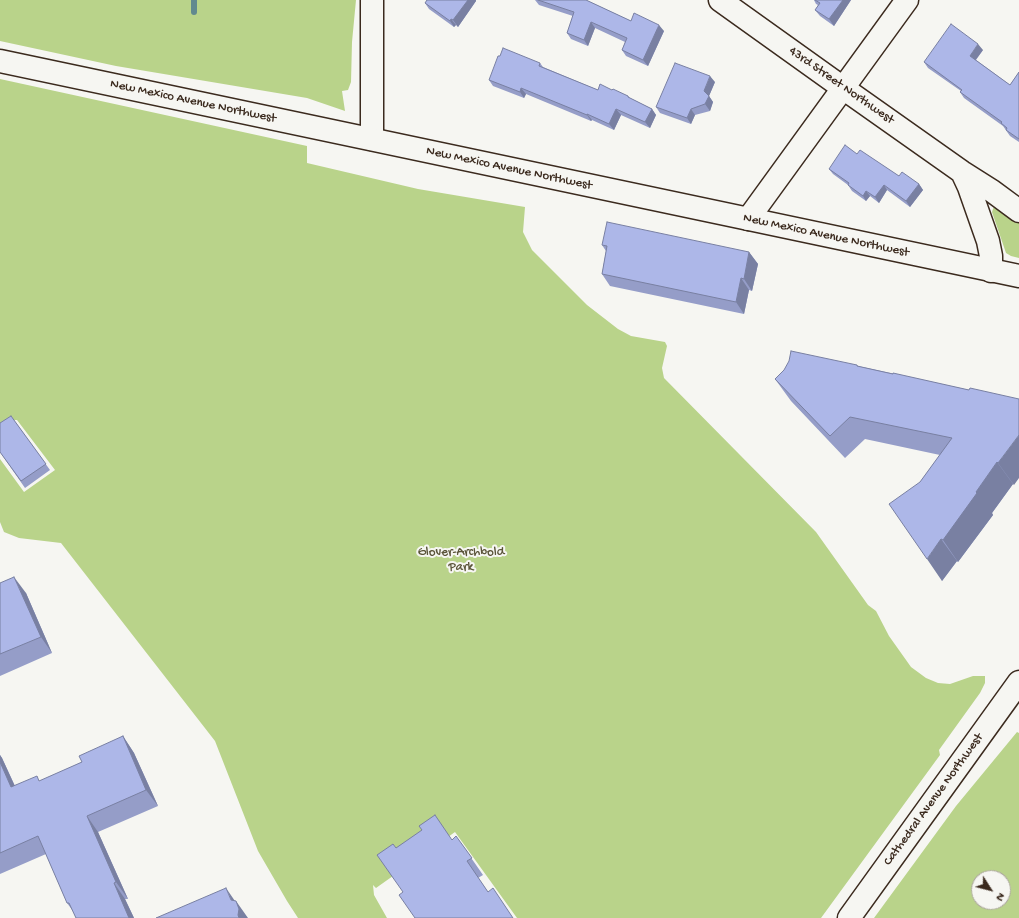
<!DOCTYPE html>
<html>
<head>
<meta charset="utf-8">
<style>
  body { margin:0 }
  #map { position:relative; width:1019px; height:918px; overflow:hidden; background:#f6f6f2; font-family:"Gochi Hand",sans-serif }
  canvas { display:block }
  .north { position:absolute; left:971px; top:870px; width:40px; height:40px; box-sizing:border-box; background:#f6f6f2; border:1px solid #aba49d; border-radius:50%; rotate:126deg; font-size:11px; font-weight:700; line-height:16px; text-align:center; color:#3b2a1e }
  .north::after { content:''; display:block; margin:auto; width:14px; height:18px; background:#3b2a1e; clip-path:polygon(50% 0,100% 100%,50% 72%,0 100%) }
</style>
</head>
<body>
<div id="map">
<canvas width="1019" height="918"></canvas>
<div class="north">N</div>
</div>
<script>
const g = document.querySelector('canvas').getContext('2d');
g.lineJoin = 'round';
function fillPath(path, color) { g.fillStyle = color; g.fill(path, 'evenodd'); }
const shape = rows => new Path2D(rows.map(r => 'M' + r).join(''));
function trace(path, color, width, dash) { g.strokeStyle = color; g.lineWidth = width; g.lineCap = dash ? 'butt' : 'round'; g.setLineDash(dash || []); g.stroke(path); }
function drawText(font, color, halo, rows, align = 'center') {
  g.font = font + ' "Gochi Hand",sans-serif'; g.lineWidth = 4; g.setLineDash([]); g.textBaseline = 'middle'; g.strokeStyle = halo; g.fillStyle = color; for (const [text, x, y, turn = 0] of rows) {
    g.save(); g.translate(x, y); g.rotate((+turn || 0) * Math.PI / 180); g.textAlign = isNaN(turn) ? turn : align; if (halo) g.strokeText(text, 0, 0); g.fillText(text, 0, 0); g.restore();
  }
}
const green = shape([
  [0,0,356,0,352,42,351,82,348,90,342,91,345,111,307,98,116,66,0,41],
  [0,79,307,146,307,163,418,189,525,207,523,232,532,250,587,305,618,329,631,336,665,342,667,346,662,368,664,378,816,532,868,605,876,611,889,636,911,667,926,678,938,683,950,684,973,676,985,676,985,683,980,693,939,750,940,755,821,918,517,918,455,832,376,888,373,885,374,895,387,918,298,918,287,901,258,851,215,741,61,543,19,538,4,532,0,522,0,459,24,492,55,470,17,420,13,420,0,429],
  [994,207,1019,219,1019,258,1011,256,1006,253,992,212,993,209],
  [1017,732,1019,733,1019,918,874,918,956,806],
  [979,878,1003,878,1003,902,979,902]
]);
const stream = shape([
  [194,0,194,12]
]);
const minor = shape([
  [720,0,843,88,962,172,992,191,1019,211],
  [372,139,372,0],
  [962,172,969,187,988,241,991,256,991,271],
  [748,219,907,0]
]);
const tertiary = shape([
  [0,61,1019,276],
  [849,918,1019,682]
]);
const wall = shape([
  [427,0,476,0,476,1,458,27,456,25,454,27,429,9,425,3],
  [535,0,586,0,631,21,664,31,648,66,626,56,622,50,625,42,595,28,588,46,571,39,567,33,573,16,539,5],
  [814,0,851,0,834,26,820,16,815,10,818,5,816,4],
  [983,50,976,60,1010,85,1019,72,1019,142,1010,136,1003,126,964,98,960,92,961,91,928,68,924,62],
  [540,63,543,67,598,90,612,90,628,96,630,98,652,109,656,115,650,128,621,115,614,130,592,120,591,121,526,94,524,98,493,86,489,80],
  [715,82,709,96,713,102,710,111,695,115,691,124,660,113,656,107],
  [857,154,899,176,919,184,923,190,910,207,887,190,879,203,870,196,866,201,852,191,848,185,833,174,829,169],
  [602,245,749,252,758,264,752,291,749,290,744,314,610,286,602,274,606,251],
  [857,365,858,366,969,390,1014,485,1013,484,992,513,993,515,958,562,957,561,942,581,920,482,940,455,865,439,845,458,791,401,775,379],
  [11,416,50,470,25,488,0,452],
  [0,583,26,593,52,653,0,676],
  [123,736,134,753,158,806,98,832,128,899,125,899,134,918,76,918,73,911,67,903,46,854,0,874,0,755,2,758,15,786,41,781,82,762],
  [456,836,483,875,478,878,488,892,513,918,403,892,452,840]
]);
const shadedWall = shape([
  [468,0,476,0,476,1,458,27,453,20],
  [843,0,851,0,834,26,829,19],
  [451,19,456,25,454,27,450,21],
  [591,22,595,28,588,46,584,40],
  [659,25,664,31,648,66,643,60],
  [978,44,983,50,974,62,970,56],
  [710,76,715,82,709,96,713,102,710,111,705,104,704,91],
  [521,88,526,94,524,98,520,92],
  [616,109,621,115,614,130,609,124],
  [652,109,656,115,650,128,645,122],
  [691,109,695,115,691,124,687,118],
  [587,114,592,120,591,121,587,115],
  [919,184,923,190,910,207,906,201],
  [884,185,887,190,879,203,875,197],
  [866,191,870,196,866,201,863,196],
  [749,252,758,264,752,291,744,279],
  [741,278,749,290,744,314,736,302],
  [1019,435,1019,478,1014,485,998,463],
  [997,462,1013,484,992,513,993,515,958,562,943,540,976,492],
  [941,539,957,561,942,581,927,559],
  [14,577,26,593,52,653,41,637],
  [123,736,134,753,158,806,146,790],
  [0,755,2,758,23,804,11,787,0,762],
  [87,816,98,832,128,899,116,882],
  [114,883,125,899,134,918,129,918],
  [226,888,237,904,236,901,248,918,239,918]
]);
const building = shape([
  [427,0,468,0,453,20,451,19,450,21,425,3,427,0],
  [538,0,586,0,631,21,634,13,659,25,643,60,622,50,627,38,591,22,584,40,567,33,574,12,538,0],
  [815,0,843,0,829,19,815,10,820,3,815,0],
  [951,24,978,44,970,56,1010,85,1019,72,1019,139,1006,130,1007,128,1001,123,1002,122,960,92,962,90,924,62,951,24],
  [503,48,540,63,539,66,598,90,600,84,612,90,613,89,628,96,628,97,652,109,645,122,616,109,609,124,587,114,587,115,521,88,520,92,489,80,498,56,500,56,503,48],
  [675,63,710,76,704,91,709,96,705,104,691,109,687,118,656,107,675,63],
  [845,145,857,154,860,150,899,176,902,172,919,184,906,201,884,185,875,197,866,191,863,196,848,185,849,183,829,169,845,145],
  [607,222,749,252,744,279,741,278,736,302,602,274,607,246,602,245,607,222],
  [791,351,857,365,857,366,893,374,893,373,969,390,970,388,1019,399,1019,435,998,463,997,462,976,492,977,493,943,540,941,539,927,559,889,504,920,482,952,438,850,417,830,436,775,379,784,370,789,361,791,351],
  [11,416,46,464,21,481,0,452,0,423,11,416],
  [14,577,41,637,0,654,0,583,14,577],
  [123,736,146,790,87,816,116,882,114,883,129,918,76,918,69,903,67,903,38,836,0,853,0,762,11,787,37,776,39,781,82,762,79,756,123,736],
  [435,815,452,840,456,836,472,858,467,861,488,892,493,888,513,918,415,918,399,895,403,892,377,855,393,844,396,848,422,830,419,826,435,815],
  [226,888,231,900,236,901,239,909,238,915,239,918,156,918,226,888]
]);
const streetNames = [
  ["43rd Street Northwest",841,86,35],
  ["New Mexico Avenue Northwest",193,102,12],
  ["New Mexico Avenue Northwest",509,169,12],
  ["New Mexico Avenue Northwest",826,236,12],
  ["Cathedral Avenue Northwest",934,800,-54]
];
const parkNames = [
  ["Glover-Archbold",461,553],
  ["Park",461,568]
];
fillPath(green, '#b9d38a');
trace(stream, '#61898f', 6);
trace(minor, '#3b2a1e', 25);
trace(tertiary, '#3b2a1e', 25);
trace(minor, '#f6f6f2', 22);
trace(tertiary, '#f6f6f2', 22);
fillPath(wall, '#959dc8');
fillPath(shadedWall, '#7980a2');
fillPath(building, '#adb7e8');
trace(building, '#7980a2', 1);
drawText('13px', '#3b2a1e', '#f6f6f2', streetNames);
drawText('13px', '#5a5439', '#f6f6f2', parkNames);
</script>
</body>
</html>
